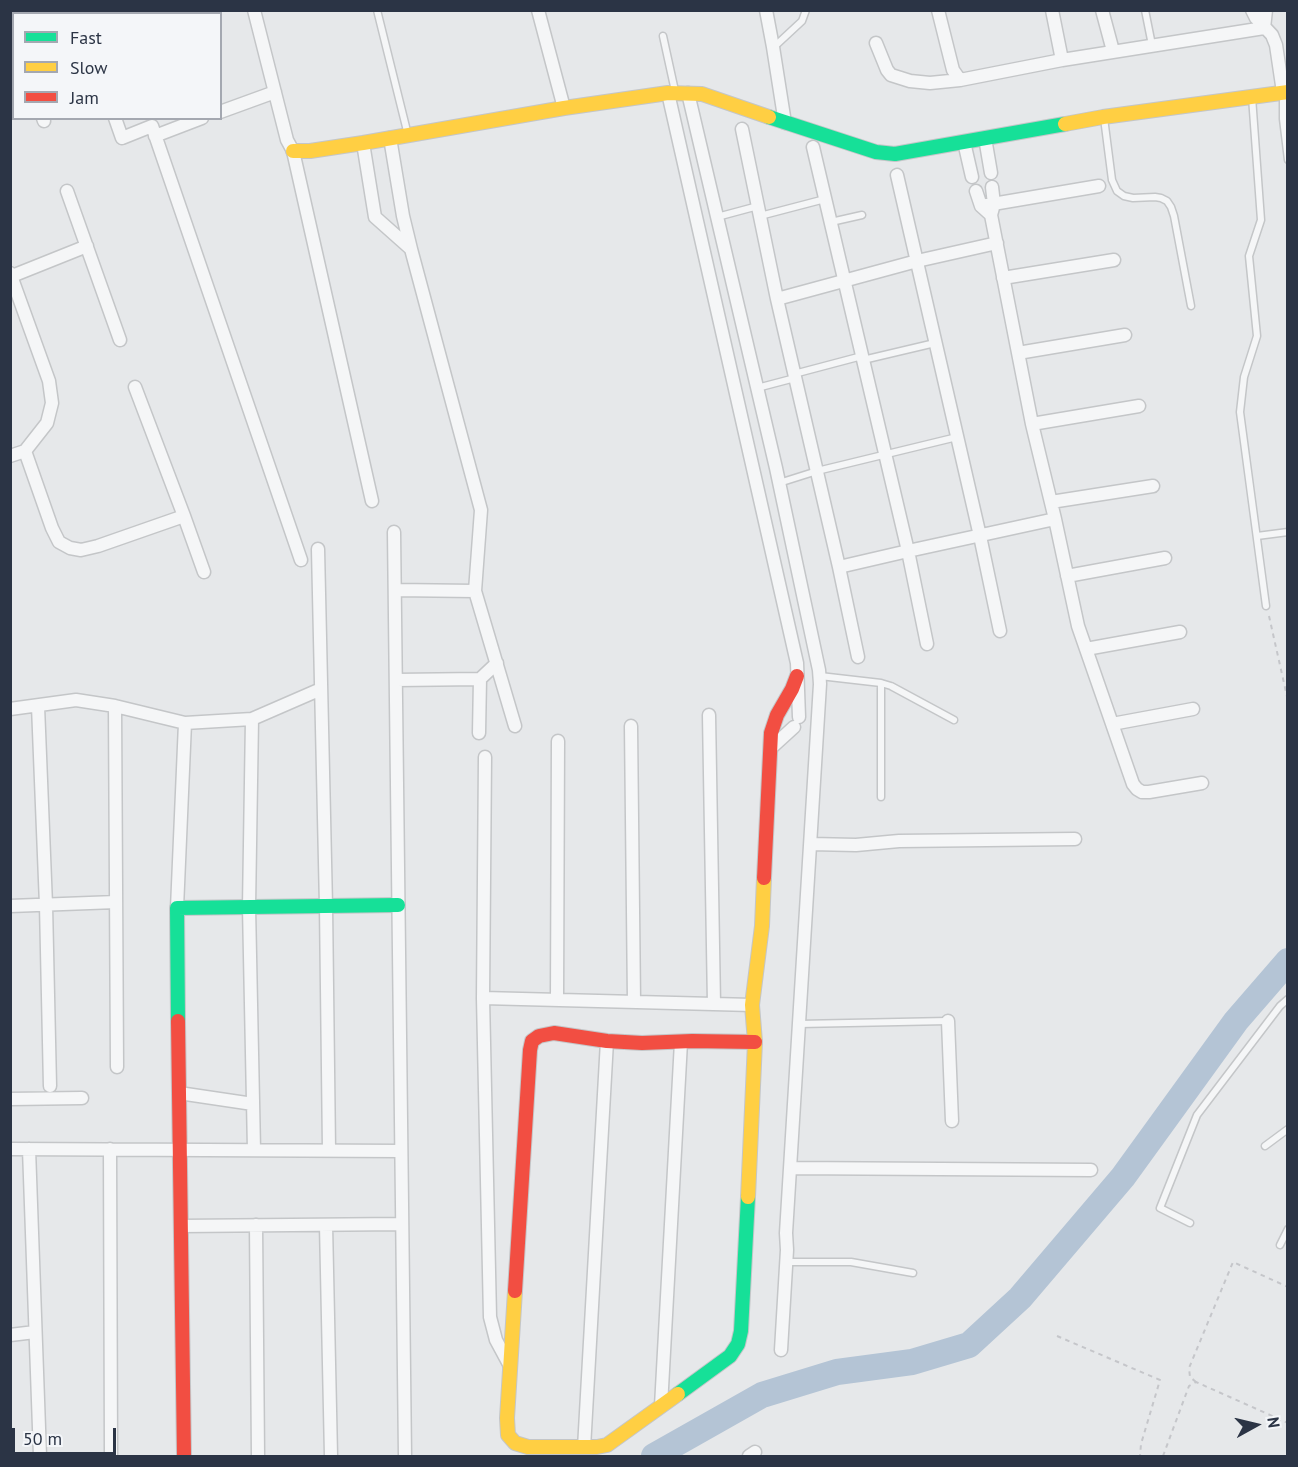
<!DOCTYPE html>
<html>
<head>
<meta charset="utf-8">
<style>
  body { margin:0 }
  #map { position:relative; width:1298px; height:1467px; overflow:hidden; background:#e6e8ea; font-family:"PT Sans",sans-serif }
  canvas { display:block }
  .frame { position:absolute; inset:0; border:12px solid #2b3445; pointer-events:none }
  .legend { position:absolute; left:12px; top:12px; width:210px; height:108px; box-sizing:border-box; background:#f4f6f9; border:2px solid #a4a8b1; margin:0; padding:8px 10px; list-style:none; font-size:18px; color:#2b3445 }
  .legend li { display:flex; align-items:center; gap:12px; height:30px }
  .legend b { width:30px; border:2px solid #a4a8b1 }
  .north { position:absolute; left:1226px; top:1395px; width:60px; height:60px; -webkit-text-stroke:4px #f4f6f9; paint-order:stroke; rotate:82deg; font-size:16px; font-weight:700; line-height:24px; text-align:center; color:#2b3445 }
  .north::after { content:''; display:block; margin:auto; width:21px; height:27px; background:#2b3445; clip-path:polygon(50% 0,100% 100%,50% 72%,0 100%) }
  .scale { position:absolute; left:12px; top:1428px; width:104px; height:27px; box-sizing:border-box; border:3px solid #2b3445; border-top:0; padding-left:8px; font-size:18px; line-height:21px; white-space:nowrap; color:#2b3445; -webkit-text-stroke:4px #f4f6f9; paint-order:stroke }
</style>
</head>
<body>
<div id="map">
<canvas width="1298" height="1467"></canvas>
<div class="frame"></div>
<ul class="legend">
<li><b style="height:8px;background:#16e098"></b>Fast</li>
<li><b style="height:8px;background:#ffcf43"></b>Slow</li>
<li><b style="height:8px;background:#f24e42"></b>Jam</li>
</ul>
<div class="north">N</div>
<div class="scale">50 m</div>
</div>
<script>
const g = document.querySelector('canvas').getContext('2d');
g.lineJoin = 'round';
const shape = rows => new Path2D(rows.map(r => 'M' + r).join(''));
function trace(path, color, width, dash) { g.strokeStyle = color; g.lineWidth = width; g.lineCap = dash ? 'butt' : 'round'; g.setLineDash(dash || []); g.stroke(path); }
const river = shape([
  [654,1456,762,1395,837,1372,912,1362,969,1345,1020,1298,1123,1177,1236,1021,1288,961]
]);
const path = shape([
  [1269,616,1288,701],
  [1057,1336,1160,1380,1141,1444,1140,1456],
  [1196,1382,1190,1377,1189,1368,1233,1262,1288,1287],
  [1163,1456,1189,1386,1196,1382,1288,1423]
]);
const lane = shape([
  [377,10,408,135],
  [1145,10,1152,45],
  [663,36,675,91],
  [774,47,802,21,806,10],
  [1283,93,1283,119,1288,160],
  [1252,97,1261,220,1249,256,1257,336,1244,377,1240,412,1266,606],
  [1104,118,1112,180,1117,191,1124,196,1133,198,1155,197,1161,198,1167,201,1171,207,1174,216,1191,306],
  [760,216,825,199],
  [717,217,758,206],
  [831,222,862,215],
  [863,360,935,343],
  [794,374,862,356],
  [757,388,795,378],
  [779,483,817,471,957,437],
  [1257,536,1288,532],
  [820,676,881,683,891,686,954,720],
  [881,683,881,797],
  [799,1024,948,1021],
  [1265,1146,1288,1129],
  [1190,1223,1160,1208,1197,1115,1280,1006,1288,999],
  [1280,1245,1288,1229],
  [786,1262,851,1262,913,1273]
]);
const street = shape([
  [76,10,77,14],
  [254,10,287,140,293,151,372,501],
  [538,10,564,108],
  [766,10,773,47,785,123],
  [938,10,953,70,960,80],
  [1052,10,1062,60],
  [1102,10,1113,51],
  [1252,10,1256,18,1272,35,1276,45,1283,92],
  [10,29,14,37],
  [876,43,887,70,891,75,910,81,930,83,960,80,1062,60,1264,28,1266,10],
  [10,47,14,46],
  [668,93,797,663,799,717],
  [688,93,776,468,819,670,820,684,786,1233,787,1250,781,1350],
  [220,112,275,92],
  [43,118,44,121],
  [115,118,122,138,152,126,301,560],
  [742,129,777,299,839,567,858,657],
  [155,136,202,118],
  [985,138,991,173],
  [964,142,972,177],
  [363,143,375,217,411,249,403,216,390,138],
  [813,147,908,551,927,644],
  [897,175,980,536,1000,631],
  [67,191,120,340],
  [976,191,981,206,991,215,994,204,992,187],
  [981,206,1099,186],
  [991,215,1032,424,1055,519,1078,626,1133,784,1137,789,1142,792,1149,792,1202,783],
  [411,249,481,510,475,591,515,726],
  [10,273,49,381,52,403,47,423,25,451,10,456],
  [12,276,87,246],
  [1003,278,1114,260],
  [777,299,917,261,997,243],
  [1018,353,1125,335],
  [135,387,184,516,204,572],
  [1032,424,1139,406],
  [25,451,52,528,59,542,70,548,81,550,98,546,184,516],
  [1051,502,1153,486],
  [394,532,405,1456],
  [318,549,326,906,329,1150],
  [839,567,908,551,1055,519],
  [1067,576,1165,558],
  [395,590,475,591],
  [1086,649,1180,632],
  [396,680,480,679],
  [38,706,46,905,50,1086],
  [115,706,117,1067],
  [10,709,76,700,115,706,185,723,252,719,321,689],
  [709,715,714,1004],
  [252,719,249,907,254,1150],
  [1112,724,1193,709],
  [631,726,634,1002],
  [479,733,480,679,497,663],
  [771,748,794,727],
  [485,757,483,998,490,1317,496,1340,510,1366],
  [811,844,856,845,899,841,1075,839],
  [10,906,116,902],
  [177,908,185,723],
  [483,998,752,1005],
  [557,1000,558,741],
  [948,1021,952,1121],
  [179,1093,253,1104],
  [10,1099,82,1098],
  [10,1149,401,1151],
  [29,1149,40,1456],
  [110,1149,111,1456],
  [790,1168,1091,1170],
  [256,1225,258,1456],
  [326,1225,331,1456],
  [181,1226,402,1224],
  [10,1335,35,1332],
  [661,1406,681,1042],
  [584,1448,607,1041],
  [749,1456,755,1452]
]);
const fast = shape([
  [769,117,876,152,895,154,1065,124],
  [178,1021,177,908,398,905],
  [678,1394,730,1356,738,1344,741,1331,748,1197]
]);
const slow = shape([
  [1065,124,1103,117,1288,92],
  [293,151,310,151,363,143,564,108,668,93,702,94,769,117],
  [748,1197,755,1042,752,1005,762,926,764,878],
  [515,1291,507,1418,508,1435,515,1443,528,1447,597,1447,607,1445,678,1394]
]);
const jam = shape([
  [764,878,771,733,777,715,792,689,797,676],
  [178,1021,184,1456],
  [515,1291,530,1050,532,1041,539,1036,554,1033,607,1041,642,1043,692,1041,755,1042]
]);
trace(river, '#b4c4d5', 26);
trace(lane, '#c4c6c8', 9);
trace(street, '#c4c6c8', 15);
trace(fast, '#c4c6c8', 16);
trace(slow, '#c4c6c8', 16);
trace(jam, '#c4c6c8', 16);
trace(path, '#c5c6ca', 2, [4.5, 4.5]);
trace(lane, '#f5f6f7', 6);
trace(street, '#f5f6f7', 12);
trace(fast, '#16e098', 14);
trace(slow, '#ffcf43', 14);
trace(jam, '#f24e42', 14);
</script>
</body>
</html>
